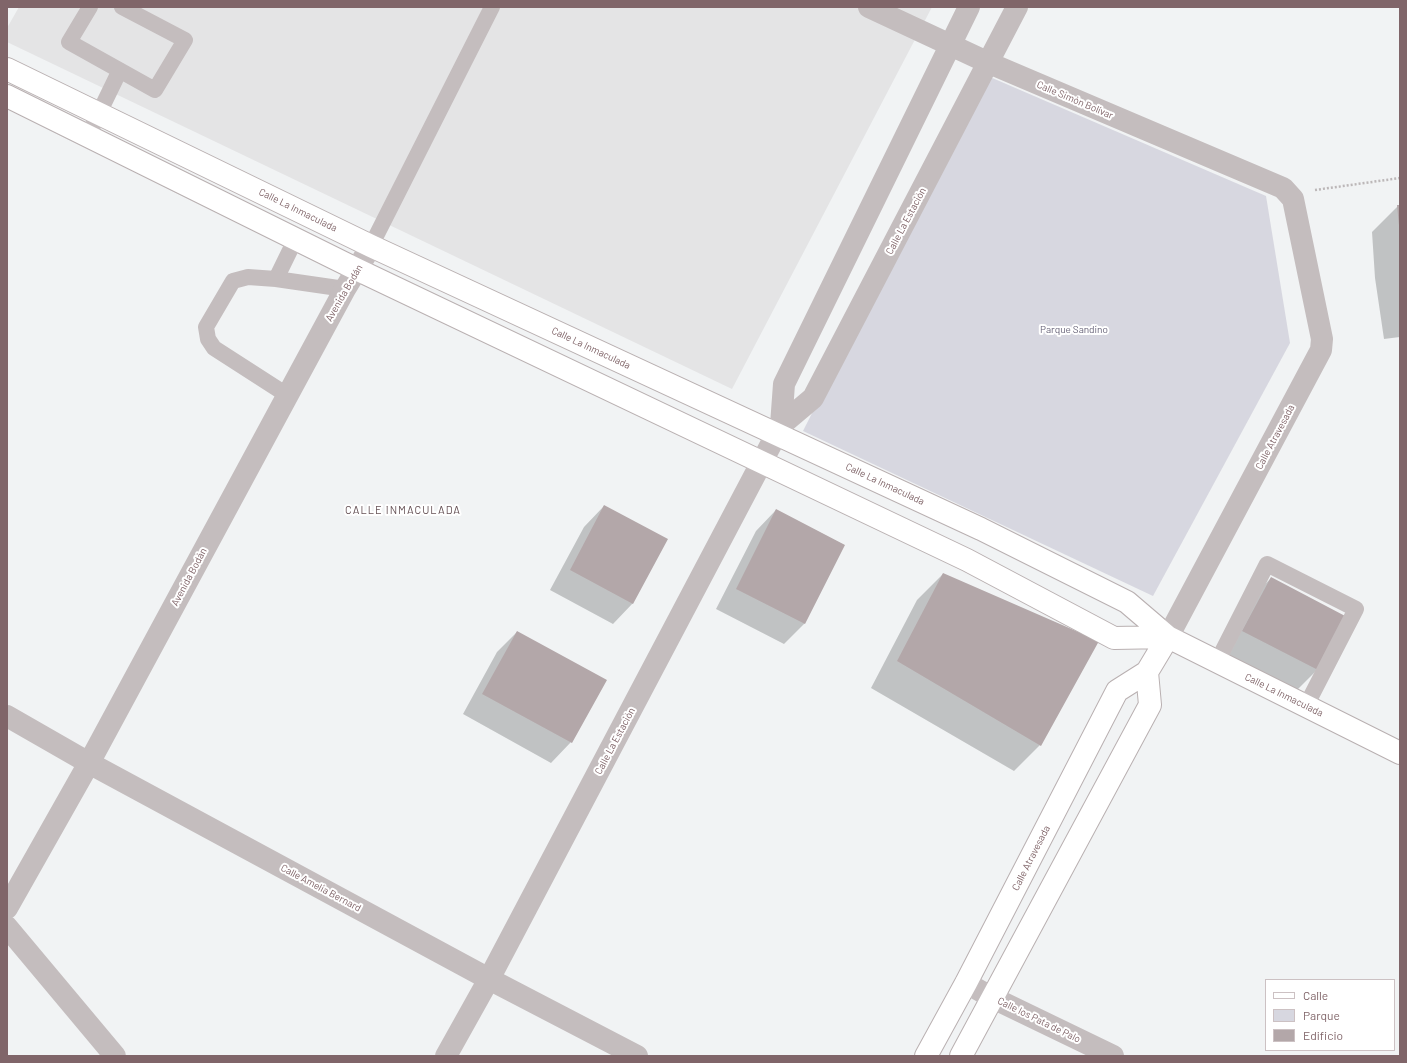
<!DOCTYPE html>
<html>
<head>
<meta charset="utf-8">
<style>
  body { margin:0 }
  #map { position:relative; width:1407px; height:1063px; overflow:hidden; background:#f1f3f4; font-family:Barlow,sans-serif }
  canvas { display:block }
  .frame { position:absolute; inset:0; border:8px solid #806569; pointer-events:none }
  .legend { position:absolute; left:1265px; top:979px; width:130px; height:72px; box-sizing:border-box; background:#fff; border:1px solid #ccc1c3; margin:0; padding:5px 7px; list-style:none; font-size:12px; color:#806569 }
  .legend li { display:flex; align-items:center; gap:8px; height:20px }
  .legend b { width:20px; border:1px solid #ccc1c3 }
</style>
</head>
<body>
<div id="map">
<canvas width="1407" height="1063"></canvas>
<div class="frame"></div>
<ul class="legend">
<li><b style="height:5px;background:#fff"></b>Calle</li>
<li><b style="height:11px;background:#d7d7e0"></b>Parque</li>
<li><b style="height:11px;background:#b3a7a9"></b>Edificio</li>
</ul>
</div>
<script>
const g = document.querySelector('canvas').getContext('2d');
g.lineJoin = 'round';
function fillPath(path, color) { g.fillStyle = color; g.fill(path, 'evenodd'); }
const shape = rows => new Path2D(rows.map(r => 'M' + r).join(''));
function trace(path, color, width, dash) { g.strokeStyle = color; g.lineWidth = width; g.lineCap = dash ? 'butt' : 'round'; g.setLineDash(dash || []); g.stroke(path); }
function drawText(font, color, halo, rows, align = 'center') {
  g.font = font + ' Barlow,sans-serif'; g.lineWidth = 4; g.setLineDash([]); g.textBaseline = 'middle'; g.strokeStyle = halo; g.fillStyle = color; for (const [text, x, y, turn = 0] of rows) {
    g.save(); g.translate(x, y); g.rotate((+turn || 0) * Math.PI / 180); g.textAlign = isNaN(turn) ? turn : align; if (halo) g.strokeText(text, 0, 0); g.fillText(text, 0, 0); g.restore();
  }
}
const built = shape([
  [19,7,932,7,732,389,7,42,7,28]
]);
const green = shape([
  [983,74,1266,196,1290,343,1153,596,803,431]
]);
const shadow = shape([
  [1398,206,1400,206,1400,337,1384,339,1375,278,1372,232],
  [604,506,633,603,613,624,550,590,584,527],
  [776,510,844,545,804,624,784,644,716,609,756,531],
  [943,574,1040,745,1014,771,871,688,917,600],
  [1271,578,1317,670,1297,690,1223,652,1251,599],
  [517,632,571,742,551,763,463,714,497,652]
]);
const building = shape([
  [1397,205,1400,205,1400,226,1399,226],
  [604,505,668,539,633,604,570,570],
  [776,509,845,545,805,624,736,589],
  [943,573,1099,641,1041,746,897,661],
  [1271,577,1347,617,1318,670,1242,631],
  [517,631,607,680,572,743,482,694]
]);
const path = shape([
  [1315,190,1400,178]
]);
const lane = shape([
  [90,7,69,42,155,90,185,40,122,7],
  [88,136,119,72],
  [371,246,492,7],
  [276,279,345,289],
  [287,395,214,348,208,339,206,327,233,281,248,277,276,279,296,238],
  [1217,662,1267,564,1356,609,1306,706]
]);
const street = shape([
  [869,7,989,63,1283,188,1293,199,1322,339,1321,350,1168,637],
  [781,425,813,398,1017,7],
  [7,716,89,763,489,979,637,1056],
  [7,908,89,763,345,289,371,246],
  [7,927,115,1056],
  [966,983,993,998,1113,1056],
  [446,1056,489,979,777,433,781,425,784,384,969,7]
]);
const secondary = shape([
  [7,69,371,246,981,529,1127,602,1168,637,1400,753],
  [7,96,356,269,967,560,1114,638,1168,637],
  [926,1056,966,983,1117,691,1147,672,1168,637],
  [961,1056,1150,705,1147,672]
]);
const streetNames = [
  ["Calle Simón Bolívar",1075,100,23],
  ["Calle La Inmaculada",298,210,26],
  ["Calle La Estación",906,221,-62],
  ["Avenida Bodán",344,293,-60],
  ["Calle La Inmaculada",591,348,25],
  ["Calle Atravesada",1275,437,-62],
  ["Calle La Inmaculada",885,484,25],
  ["Avenida Bodán",189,577,-62],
  ["Calle La Inmaculada",1284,695,26],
  ["Calle La Estación",615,741,-62],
  ["Calle Atravesada",1031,858,-63],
  ["Calle Amelia Bernard",321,888,28],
  ["Calle los Pata de Palo",1039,1020,26]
];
const parkNames = [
  ["Parque Sandino",1074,330]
];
const neighbourhoodNames = [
  ["CALLE INMACULADA",403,510]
];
fillPath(built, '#e4e4e5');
fillPath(green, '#d7d7e0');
fillPath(shadow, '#0003');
fillPath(building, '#b3a7a9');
trace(secondary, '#b9b0b1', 24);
trace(path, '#bcb7b8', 2.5, [2, 2]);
trace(lane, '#c4bdbe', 16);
trace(street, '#c4bdbe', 22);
trace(secondary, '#fff', 22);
drawText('10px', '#806569', '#fff', streetNames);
drawText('10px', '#676378', '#fff', parkNames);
g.letterSpacing = '1px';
drawText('11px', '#665256', '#fff', neighbourhoodNames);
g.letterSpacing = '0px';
</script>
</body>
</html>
